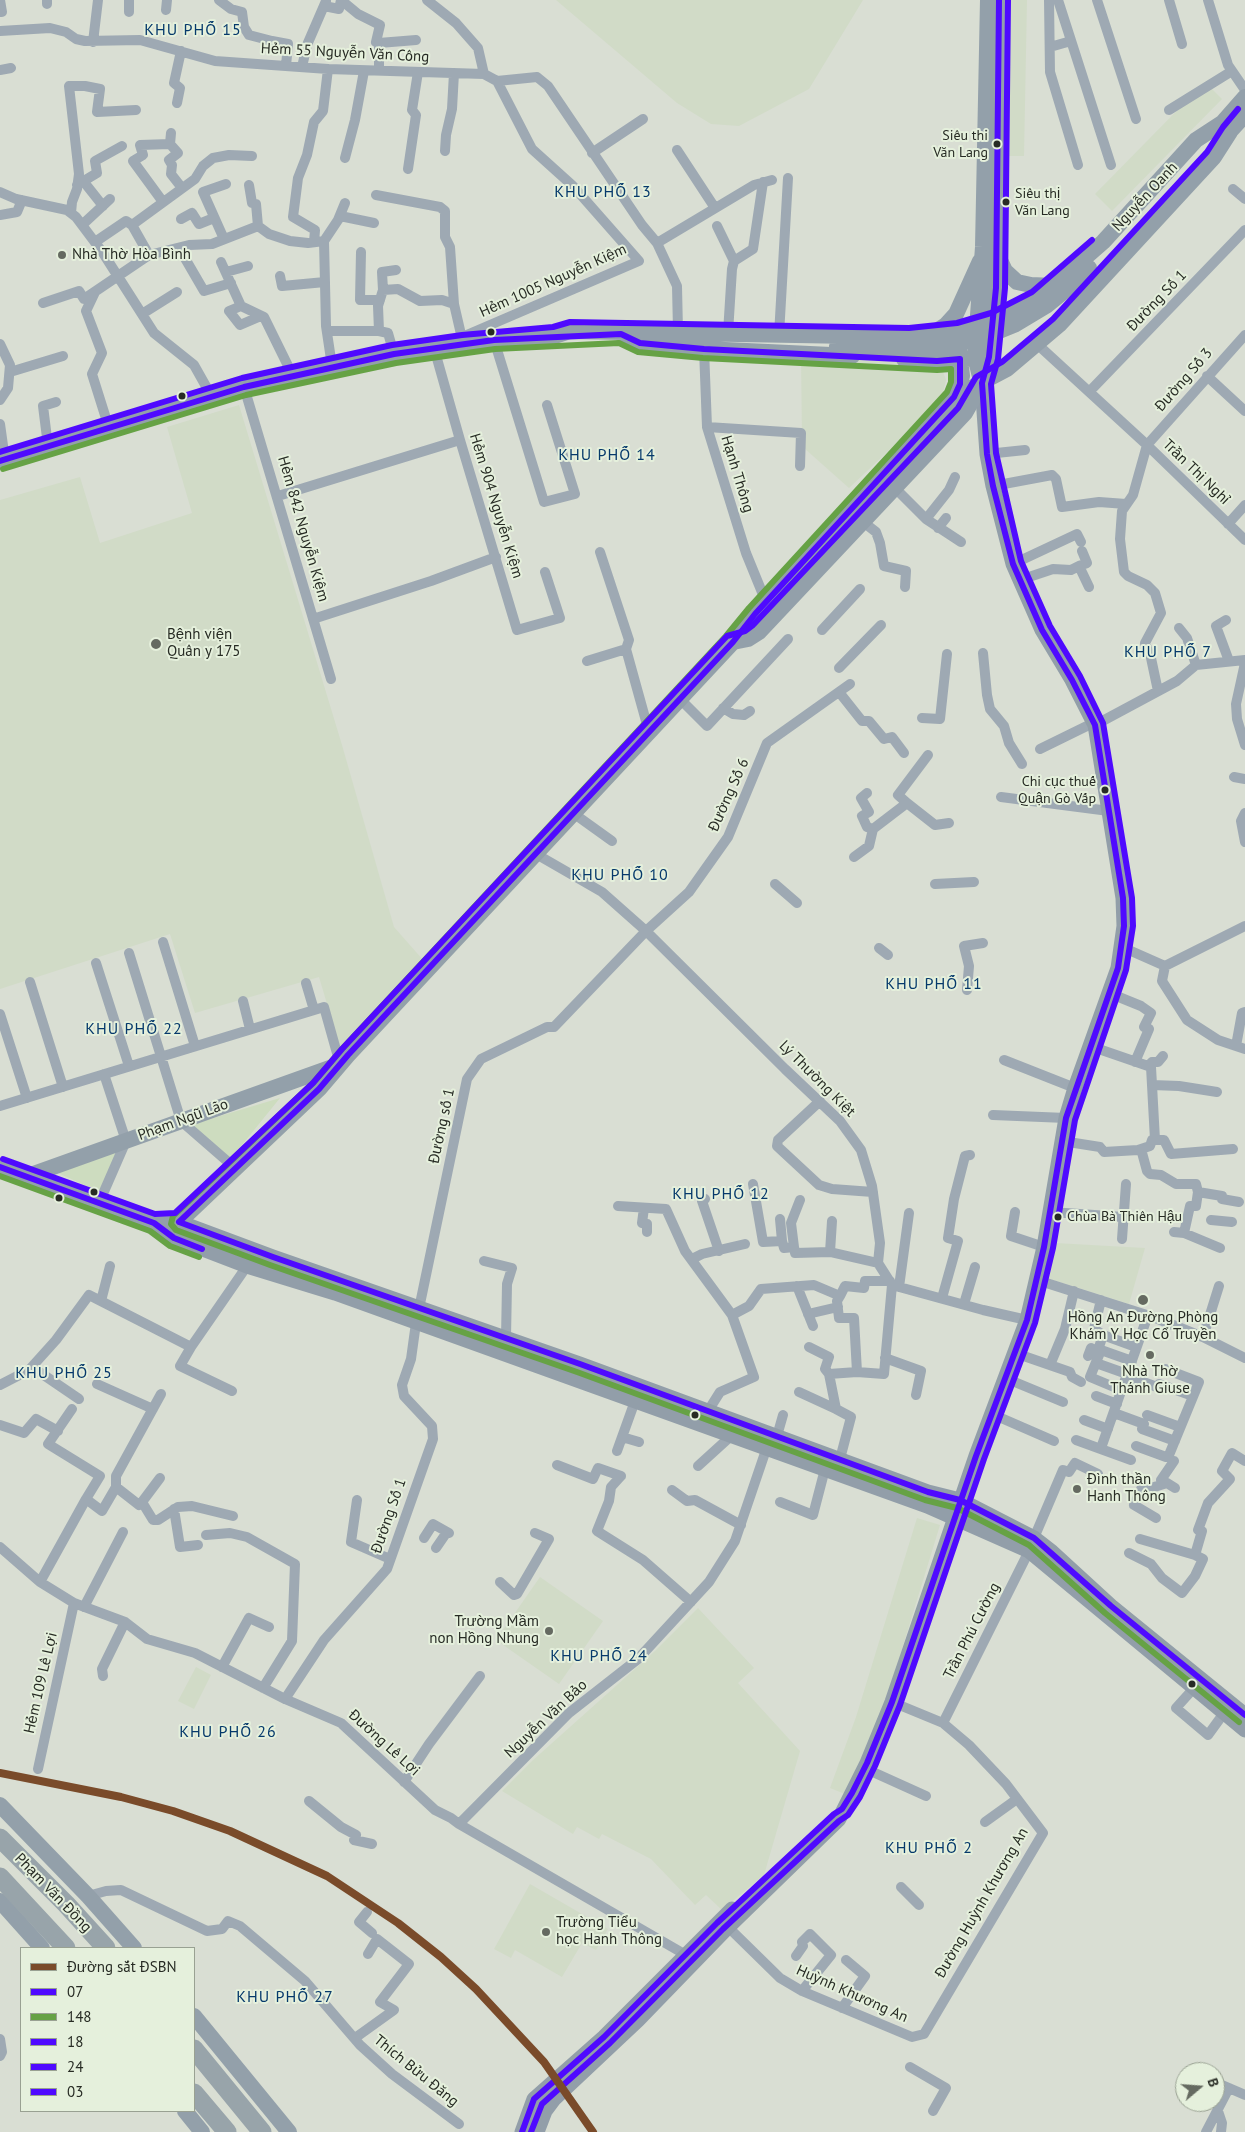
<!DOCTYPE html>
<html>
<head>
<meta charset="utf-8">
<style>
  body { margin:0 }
  #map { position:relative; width:1245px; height:2132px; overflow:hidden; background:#d9ded3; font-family:"PT Sans",sans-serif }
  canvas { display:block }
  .legend { position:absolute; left:20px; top:1947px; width:175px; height:165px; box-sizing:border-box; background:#e5f0dc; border:1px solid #99a192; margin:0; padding:6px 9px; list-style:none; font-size:15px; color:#272b24 }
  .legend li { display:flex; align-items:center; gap:10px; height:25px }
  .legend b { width:25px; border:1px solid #99a192 }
  .north { position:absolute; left:1175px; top:2062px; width:50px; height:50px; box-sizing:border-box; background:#e5f0dc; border:1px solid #99a192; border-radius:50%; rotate:72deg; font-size:14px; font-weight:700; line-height:20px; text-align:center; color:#272b24 }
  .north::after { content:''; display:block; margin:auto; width:18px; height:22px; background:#656a61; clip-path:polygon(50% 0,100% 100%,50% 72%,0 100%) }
</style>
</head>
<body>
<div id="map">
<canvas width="1245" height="2132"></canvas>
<ul class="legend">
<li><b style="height:6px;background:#7a4b2a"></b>Đường sắt ĐSBN</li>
<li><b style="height:6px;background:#4f0aff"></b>07</li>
<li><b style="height:6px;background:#66a245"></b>148</li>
<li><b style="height:6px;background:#4f0aff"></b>18</li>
<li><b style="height:6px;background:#4f0aff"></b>24</li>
<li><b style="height:6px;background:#4f0aff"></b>03</li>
</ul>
<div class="north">B</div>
</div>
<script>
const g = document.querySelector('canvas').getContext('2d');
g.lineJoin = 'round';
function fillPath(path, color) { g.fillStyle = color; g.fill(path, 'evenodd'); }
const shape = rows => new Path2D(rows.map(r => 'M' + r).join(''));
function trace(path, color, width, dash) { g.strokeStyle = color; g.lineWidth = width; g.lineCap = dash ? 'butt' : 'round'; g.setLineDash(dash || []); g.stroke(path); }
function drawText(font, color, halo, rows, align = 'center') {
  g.font = font + ' "PT Sans",sans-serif'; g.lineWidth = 4; g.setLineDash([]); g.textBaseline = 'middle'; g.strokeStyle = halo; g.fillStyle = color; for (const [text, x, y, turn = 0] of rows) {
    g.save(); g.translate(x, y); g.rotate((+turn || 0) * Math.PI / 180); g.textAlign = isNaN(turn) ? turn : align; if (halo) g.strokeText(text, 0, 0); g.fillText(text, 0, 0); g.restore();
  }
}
const built = shape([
  [556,0,863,0,809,89,739,126,711,124,677,103],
  [1009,0,1027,0,1024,156,1006,156],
  [1205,82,1222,99,1112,211,1095,194],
  [801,355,920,362,937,365,942,369,946,380,943,393,901,439,849,488,804,448,802,439],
  [239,405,342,745,394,927,424,961,342,1054,319,977,195,1013,170,934,0,989,0,500,80,477,100,543,192,513,167,427],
  [1055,1243,1145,1248,1129,1304,1047,1278],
  [917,1518,940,1525,879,1724,845,1794,830,1788,856,1717],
  [540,1577,603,1621,559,1684,496,1640],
  [698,1608,754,1668,738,1683,800,1751,764,1875,722,1910,706,1895,695,1905,651,1859,602,1834,599,1839,577,1827,573,1834,502,1791,532,1761,655,1651],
  [196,1667,211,1675,194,1709,178,1701],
  [530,1884,608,1929,596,1950,582,1943,562,1977,515,1950,511,1958,494,1949]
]);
const green = shape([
  [280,1098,229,1161,190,1125],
  [117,1152,102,1193,58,1173]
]);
const street = shape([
  [47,0,47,4],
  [219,0,231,9,242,12,244,27,249,35,272,41,288,44,286,66],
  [427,0,456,23,478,48,484,74,497,81,537,77,548,86,642,225,657,243,677,286,678,331],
  [1049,0,1050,72,1078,165],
  [1058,0,1111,165],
  [1097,0,1136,119],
  [1169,0,1182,44],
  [1208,0,1228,65,1245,90],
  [324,6,339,9,341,0,358,14,380,25,376,42,379,43],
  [166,10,167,0],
  [0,12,2,12,0,0],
  [129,12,129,0],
  [0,31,50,28,66,32,76,39,85,41,140,40,215,61,328,69,484,74],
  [93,42,98,0],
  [1050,47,1071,41],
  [302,67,307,45,326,1],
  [0,70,11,68],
  [379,71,379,43,416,40],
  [177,103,180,88,174,83,181,51],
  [1169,110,1232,71],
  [171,133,170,144,178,153,169,160,172,165,171,174,182,188],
  [677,150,715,208],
  [445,151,446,135,452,109,454,73],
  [592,153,643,119],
  [345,158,355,120,364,71],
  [408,169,416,115,412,110,418,72],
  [84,182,103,206],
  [77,185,97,173,95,161,122,146],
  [249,185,252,203,256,204,258,226],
  [1233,189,1245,199],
  [0,192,16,199,67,210,76,217,103,253,154,333,194,365,212,397],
  [376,195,440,207,445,211,445,237,450,247,454,304,463,343],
  [163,202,133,161,143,155,140,145,170,144],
  [71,213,72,202,77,189,79,174,69,86,85,86,100,89,97,112,136,110],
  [0,215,17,212,22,200],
  [340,216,374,223],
  [181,219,192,213,199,224,214,218],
  [82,225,110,199],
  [132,225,149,255],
  [717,226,734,261],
  [224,239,203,192,226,184],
  [95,242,126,221,132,225,195,179,203,166,213,158,229,155,252,156],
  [314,242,315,230,293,217,298,178,307,155,314,122,323,111,328,69],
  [657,243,754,185,772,180],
  [179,248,204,291,231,283],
  [361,252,360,300,380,300],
  [221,262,241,306,264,317,293,376],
  [226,272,248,266],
  [280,276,282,286,325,282],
  [383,290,398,289,420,301,442,300,454,304],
  [95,292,86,311,102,353,92,374,109,428],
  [43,303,79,291,84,299,149,255,189,245,212,244,258,226,269,234,290,241,308,243,324,241],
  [241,306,229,311,240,325,261,316],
  [142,314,177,292],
  [327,331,379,331],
  [728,333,732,269,734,261,753,249,763,182],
  [779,335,788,178],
  [462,337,639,261,573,186,532,149,497,81],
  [494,340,544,502,575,494,547,405],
  [0,344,10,365,8,388,0,400],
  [1037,344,1147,445,1245,540],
  [434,348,460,440,517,630,560,618,545,572],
  [704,349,707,427,746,553,766,602],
  [394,354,388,333,379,331,378,306,383,290,382,272,396,270],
  [332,366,326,326,324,241,338,220,345,203],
  [10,372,63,356],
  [1207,376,1245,411],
  [244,387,331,679],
  [1089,392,1245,230],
  [0,424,5,460],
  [707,427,801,433,800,466],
  [48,446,43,406,56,402],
  [987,454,1025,450],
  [993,486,1052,475,1056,479,1062,507,1099,502,1126,504],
  [894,487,926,519,961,542],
  [278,496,460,440],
  [926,519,949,490,955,477],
  [862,521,876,532,880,543,884,566,906,571,905,587],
  [1228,524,1245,505],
  [938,528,946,518],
  [600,552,629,640,626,649,649,732],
  [1013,564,1077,534,1081,542],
  [1079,566,1087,563,1082,551],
  [1020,580,1053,569,1071,570,1079,566,1089,587],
  [313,619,431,581,496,557],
  [1226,620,1216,626,1229,661],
  [1179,628,1187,638,1196,665],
  [822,630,860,589],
  [983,653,987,695,990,709,1004,726,1009,743,1022,764],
  [587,661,626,649],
  [1245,663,1236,704,1237,719,1245,745],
  [839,668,881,625],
  [1158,691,1151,658,1145,643,1161,613,1155,593,1147,585,1128,576,1124,572,1120,539,1122,511,1133,495,1147,445,1245,335],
  [839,692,862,721,869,721,884,739,892,737,904,753],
  [680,699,707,726,788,639],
  [723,708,733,714,744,715,750,711],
  [922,718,940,719,947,654],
  [1095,725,1177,681,1196,665,1245,660],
  [1040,749,1093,723],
  [1234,777,1245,779],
  [867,793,861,798,869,812,862,816,867,827,873,829],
  [1001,797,1109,811],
  [907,803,898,795,928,755],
  [573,813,612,841],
  [1245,813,1241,821,1245,842],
  [536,854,602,892,646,931,785,1069,840,1121,861,1150,872,1186,880,1243,878,1263,892,1285,983,1310,1027,1320],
  [854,857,869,846,873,829,907,803,935,825,949,823],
  [775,884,797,903],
  [935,884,974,882],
  [163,942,195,1046],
  [1122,947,1165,966,1245,926],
  [879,948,888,955],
  [129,953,181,1121,235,1168],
  [96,963,129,1066],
  [1165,966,1162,981,1187,1020,1218,1040,1245,1049],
  [30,982,63,1087],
  [306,983,314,1010],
  [967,990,969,966,964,946,983,943],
  [1109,993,1141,1006,1151,1013,1144,1027,1149,1029,1135,1062],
  [243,1001,250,1029],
  [0,1014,27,1098],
  [1090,1046,1151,1067,1152,1085,1179,1086,1217,1092],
  [1236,1046,1242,1013,1245,1012],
  [1004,1060,1075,1088],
  [1148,1066,1152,1062,1158,1062,1163,1056],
  [1152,1085,1155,1140],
  [820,1101,778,1140,777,1146,819,1185,832,1189,873,1192],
  [0,1106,324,1007,340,1064],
  [993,1115,1066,1118],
  [1062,1141,1100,1147,1104,1152,1138,1150,1150,1146,1152,1140,1164,1140,1171,1154,1233,1149],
  [1141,1149,1147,1171,1150,1174,1161,1175,1176,1184,1196,1184,1198,1192,1222,1196,1222,1199,1239,1202],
  [753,1184,763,1242,782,1241,784,1248,794,1247,795,1253,830,1252,878,1263],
  [705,1199,702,1201,719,1251],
  [99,1203,126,1141,104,1074],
  [618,1206,666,1209,685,1251,732,1315,754,1377,720,1392,708,1411],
  [644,1208,642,1223,647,1224,647,1232],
  [1015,1212,1011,1236,1044,1247],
  [1051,1212,1123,1217],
  [780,1219,782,1241],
  [1211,1220,1232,1222],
  [1174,1232,1184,1233,1190,1206,1196,1206,1198,1192],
  [1184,1233,1220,1248],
  [1122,1239,1126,1184],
  [794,1247,791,1223,800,1200],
  [830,1252,832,1221],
  [692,1259,702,1254,745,1244],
  [484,1261,512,1268,507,1284,506,1338],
  [1037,1280,1153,1317,1203,1337,1245,1358],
  [797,1286,813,1326],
  [899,1287,909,1213],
  [840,1296,837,1301,839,1318,854,1318,857,1372],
  [942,1298,958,1241,948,1238,954,1199,965,1156,970,1155],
  [1101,1300,1094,1329,1103,1335,1099,1347,1101,1350,1090,1377,1121,1390],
  [101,1301,110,1266],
  [964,1304,975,1267],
  [808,1314,838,1307],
  [732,1315,749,1306,761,1289,814,1285,840,1296,845,1286,864,1288,865,1281,890,1281],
  [1103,1335,1136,1347],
  [1203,1337,1219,1286],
  [809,1347,829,1357,825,1369,829,1374],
  [1101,1350,1132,1361],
  [1015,1353,1070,1372,1072,1377,1081,1382],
  [1088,1356,1091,1348,1100,1352],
  [885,1358,921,1371,916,1395],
  [1096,1363,1127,1374],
  [1050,1365,1065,1329,1074,1291],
  [32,1367,79,1399],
  [1127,1376,1157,1387],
  [1005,1378,1063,1402],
  [97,1384,153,1409],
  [1159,1384,1193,1396],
  [0,1385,29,1370,56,1340,89,1295,191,1347],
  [232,1391,180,1366,191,1347,247,1266],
  [799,1392,836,1409],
  [1096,1396,1117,1404],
  [72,1409,48,1444,100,1476,86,1499],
  [1114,1413,1144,1424],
  [992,1414,1054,1441],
  [1147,1415,1180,1427],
  [1084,1420,1108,1429],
  [0,1425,24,1433,36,1419,58,1431],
  [1142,1429,1175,1441],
  [777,1436,783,1415],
  [622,1437,639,1442],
  [1076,1440,1131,1460],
  [1136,1446,1166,1457,1169,1455,1199,1382,1165,1369],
  [1101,1448,1148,1315],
  [617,1451,635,1401],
  [840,1459,851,1417,836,1409,829,1374,857,1372,884,1374,892,1285],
  [557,1465,593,1479,598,1468,621,1476,611,1487,609,1501,597,1531,643,1560,691,1602],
  [698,1466,731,1436],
  [1167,1483,1161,1480,1174,1461],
  [116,1487,116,1476,161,1394],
  [672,1490,687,1501,695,1500,741,1525],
  [357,1500,351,1542,390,1559],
  [142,1502,160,1478],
  [780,1502,813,1515,825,1469],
  [174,1509,180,1547,198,1545],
  [1156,1518,1134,1505,1142,1487,1151,1488,1167,1483,1175,1488],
  [1198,1530,1208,1503,1230,1479,1222,1471,1232,1453,1245,1461],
  [206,1535,230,1533,247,1537,295,1564,292,1641,263,1688],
  [424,1538,433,1524,449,1533],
  [1034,1538,1063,1470,1069,1472,1075,1463,1098,1474],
  [1140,1539,1195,1555],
  [0,1547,40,1582,74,1603,125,1622,147,1639,195,1653,285,1699,341,1723,435,1810,451,1818,459,1824,686,1955],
  [436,1548,447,1532],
  [1129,1553,1151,1564,1162,1578,1182,1593,1195,1576,1203,1559,1195,1555,1202,1531],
  [40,1582,86,1499,102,1511,116,1487,139,1505,142,1502,153,1520,158,1520,178,1507,192,1506,233,1516],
  [500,1582,514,1595,517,1594,549,1539,535,1533],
  [84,1607,123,1532],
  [222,1667,249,1618,269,1627],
  [103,1676,102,1669,125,1622],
  [1194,1688,1176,1708,1208,1735,1224,1713],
  [285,1699,324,1640,387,1569,433,1439,432,1426,404,1396,402,1385,411,1359,416,1323,467,1079,481,1059,547,1027,554,1027,646,931,689,892,728,837,767,743,850,684],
  [943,1723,1029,1551],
  [864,1768,926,1796],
  [38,1769,74,1603],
  [404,1782,429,1744,480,1676],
  [309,1801,341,1827,356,1835,354,1840,372,1844],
  [985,1822,1017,1799],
  [459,1824,569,1713,638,1659,709,1582,735,1541,768,1444],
  [901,1887,919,1905],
  [88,1896,106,1891,121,1890,207,1931,222,1929,228,1921,240,1926,305,1981,360,2045,392,2074,459,2124],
  [367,1912,359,1922,372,1933],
  [728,1927,780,1978,802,1991,912,2037,924,2034,1043,1833,1006,1784,969,1745,943,1723,892,1702],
  [796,1956,803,1946,802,1942,810,1934,831,1955,802,1991],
  [842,2008,865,1976,846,1960],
  [355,2038,394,2010,380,2002,409,1964,377,1939,368,1954],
  [0,2039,2,2052,0,2056],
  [910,2067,946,2088,933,2111],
  [1215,2082,1245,2095],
  [1218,2111,1222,2123,1221,2132],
  [1206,2132,1229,2088]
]);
const secondary = shape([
  [179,1222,273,1257,580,1364,928,1492,960,1500,1034,1538,1052,1552,1111,1606,1245,1715],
  [154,1223,174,1238,247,1266,335,1293,927,1506,1029,1551,1245,1730],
  [522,2132,534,2099,604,2037,732,1909],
  [537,2132,545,2111,554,2099,638,2020,728,1927,839,1819,867,1763,892,1702,976,1456,1027,1320,1044,1247,1066,1118,1075,1088,1118,968,1124,926,1123,898,1095,725,1072,680,1042,630,1013,564,993,486,987,454,982,383]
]);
const primary = shape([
  [1216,130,1245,97],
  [1222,140,1245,115],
  [998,256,1005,271,1017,282,1031,285,1053,286],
  [621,334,640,343,704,349,852,356],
  [932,334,946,325,956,314,980,261],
  [837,346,905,350,943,347,984,337,1016,324,1046,306,1073,284,1089,268],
  [904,359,946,361,986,357],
  [981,381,975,356,983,247,988,0],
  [954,397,962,376,959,349],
  [0,461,244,387,394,354,463,344,555,336,570,331,909,337,943,335,969,329,1011,313,1047,291,1103,242,1196,140,1222,123],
  [733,642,748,639,759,632,965,413,982,383,989,357,996,288,999,0],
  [0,1167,154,1223,179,1222,319,1089,348,1055,733,642,755,614,954,397,1007,369,1059,325,1214,157,1230,132],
  [25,1177,338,1065],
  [0,1805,88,1896,134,1948],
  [0,1901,42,1948],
  [194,2016,289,2132],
  [185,2111,202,2132]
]);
const highway = shape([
  [0,1838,66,1904,106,1948],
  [0,1877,66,1948],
  [194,2049,262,2132],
  [194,2093,227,2132]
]);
const bus1 = shape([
  [0,461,244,387,394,354,494,340,621,334,640,343,704,349,937,361,960,359,960,384,954,397,755,614,733,642,348,1055,319,1089,179,1222,273,1257,580,1364,928,1492,960,1500,1034,1538,1111,1606,1245,1715],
  [0,1167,154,1223,174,1238,202,1249]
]);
const bus2 = shape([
  [3,469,246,395,396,363,495,349,619,343,638,352,703,358,937,370,951,369,951,382,947,392,749,608,726,636,342,1049,313,1083,173,1216,171,1224,176,1230,270,1265,577,1372,925,1500,957,1508,1029,1545,1105,1613,1239,1722],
  [0,1176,150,1231,170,1246,199,1257]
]);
const bus3 = shape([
  [522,2132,534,2099,604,2037,717,1923,834,1814,842,1809,852,1793,867,1763,892,1702,976,1456,1027,1320,1044,1247,1066,1118,1118,968,1124,926,1123,898,1095,725,1072,680,1042,630,1013,564,993,486,987,454,982,383,989,357,996,288,999,0]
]);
const bus4 = shape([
  [531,2132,542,2104,610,2043,723,1929,839,1821,848,1815,860,1797,875,1766,900,1705,984,1459,1035,1323,1053,1248,1075,1120,1126,970,1133,926,1132,898,1103,723,1080,676,1050,626,1021,561,996,453,991,384,998,359,1005,288,1008,0]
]);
const bus5 = shape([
  [0,452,242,378,392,345,462,335,553,327,570,322,909,328,957,323,991,313,1032,292,1092,240],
  [3,1159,155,1214,175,1213,313,1083,342,1049,727,636,745,631,753,625,958,408,976,377,1002,362,1053,319,1207,152,1223,127,1238,109]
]);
const rail1 = shape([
  [0,1773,121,1797,173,1811,230,1831,327,1876,398,1923,441,1957,476,1989,544,2062,593,2132]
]);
const markers = [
  [997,144,4.5,"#272b24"],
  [1006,202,4.5,"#272b24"],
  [62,255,5,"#656a61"],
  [491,332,4.5,"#272b24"],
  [182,396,4.5,"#272b24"],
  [156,644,6,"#656a61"],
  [1105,790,4.5,"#272b24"],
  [94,1192,4.5,"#272b24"],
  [59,1198,4.5,"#272b24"],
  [1058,1217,4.5,"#272b24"],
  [1143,1300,6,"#656a61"],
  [1150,1355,5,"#656a61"],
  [695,1415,4.5,"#272b24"],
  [1077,1489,5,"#656a61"],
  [549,1631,5,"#656a61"],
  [1192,1684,4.5,"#272b24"],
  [546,1932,5,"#656a61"]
];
const busNames = [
  ["Siêu thi",988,136],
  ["Văn Lang",988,153],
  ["Siêu thị",1015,194,"left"],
  ["Văn Lang",1015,211,"left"],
  ["Chi cục thuế",1096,782],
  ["Quận Gò Vấp",1096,799],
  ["Chùa Bà Thiên Hậu",1067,1217,"left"]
];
const streetNames = [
  ["Hẻm 55 Nguyễn Văn Công",345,53,3],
  ["Nguyễn Oanh",1145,197,-47],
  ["Hẻm 1005 Nguyễn Kiệm",553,281,-24],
  ["Đường Số 1",1157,301,-46],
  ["Đường Số 3",1184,380,-49],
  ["Trần Thị Nghỉ",1196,472,44],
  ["Hạnh Thông",737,474,73],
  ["Hẻm 904 Nguyễn Kiệm",496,506,73],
  ["Hẻm 842 Nguyễn Kiệm",303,529,74],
  ["Đường Số 6",729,795,-66],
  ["Lý Thường Kiệt",817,1079,45],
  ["Phạm Ngũ Lão",183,1120,-20],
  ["Đường số 1",442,1126,-78],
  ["Đường Số 1",389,1516,-71],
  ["Trần Phú Cường",972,1631,-63],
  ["Hẻm 109 Lê Lợi",41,1683,-77],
  ["Nguyễn Văn Bảo",546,1719,-43],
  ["Đường Lê Lợi",384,1743,42],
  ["Phạm Văn Đồng",53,1893,46],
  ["Đường Huỳnh Khương An",982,1903,-60],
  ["Huỳnh Khương An",852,1994,24],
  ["Thích Bửu Đăng",416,2071,39]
];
const poiNames = [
  ["Nhà Thờ Hòa Bình",72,255],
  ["Bệnh viện",167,635],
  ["Quân y 175",167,652],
  ["Hồng An Đường Phòng",1143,1318,"center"],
  ["Khám Y Học Cổ Truyền",1143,1335,"center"],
  ["Nhà Thờ",1150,1372,"center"],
  ["Thánh Giuse",1150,1389,"center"],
  ["Đình thần",1087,1480],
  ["Hanh Thông",1087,1497],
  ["Trường Mầm",539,1622,"right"],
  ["non Hồng Nhung",539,1639,"right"],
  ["Trường Tiểu",556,1923],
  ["học Hanh Thông",556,1940]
];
const neighbourhoodNames = [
  ["KHU PHỐ 15",193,30],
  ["KHU PHỐ 13",603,192],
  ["KHU PHỐ 14",607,455],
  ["KHU PHỐ 7",1168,652],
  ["KHU PHỐ 10",620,875],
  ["KHU PHỐ 11",934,984],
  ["KHU PHỐ 22",134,1029],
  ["KHU PHỐ 12",721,1194],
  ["KHU PHỐ 25",64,1373],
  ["KHU PHỐ 24",599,1656],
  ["KHU PHỐ 26",228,1732],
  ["KHU PHỐ 2",929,1848],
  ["KHU PHỐ 27",285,1997]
];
fillPath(built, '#d1dbc7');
fillPath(green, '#cddcbf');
trace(street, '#9ea9b3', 10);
trace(secondary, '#929ea9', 15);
trace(primary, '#93a0aa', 16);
trace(highway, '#98a4aa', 19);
trace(bus1, '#4f0aff', 6);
trace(bus2, '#66a245', 6);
trace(bus3, '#4f0aff', 6);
trace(bus4, '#4f0aff', 6);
trace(bus5, '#4f0aff', 6);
trace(rail1, '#7a4b2a', 8);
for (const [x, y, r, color] of markers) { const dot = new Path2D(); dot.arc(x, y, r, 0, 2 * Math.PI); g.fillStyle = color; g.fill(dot); trace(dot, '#e5f0dc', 2); }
drawText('14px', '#272b24', '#e5f0dc', busNames, 'right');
drawText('15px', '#272b24', '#e5f0dc', streetNames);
drawText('15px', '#272b24', '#e5f0dc', poiNames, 'left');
g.letterSpacing = '1px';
drawText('16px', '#06396b', '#e5f0dc', neighbourhoodNames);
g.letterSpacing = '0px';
</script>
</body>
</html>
